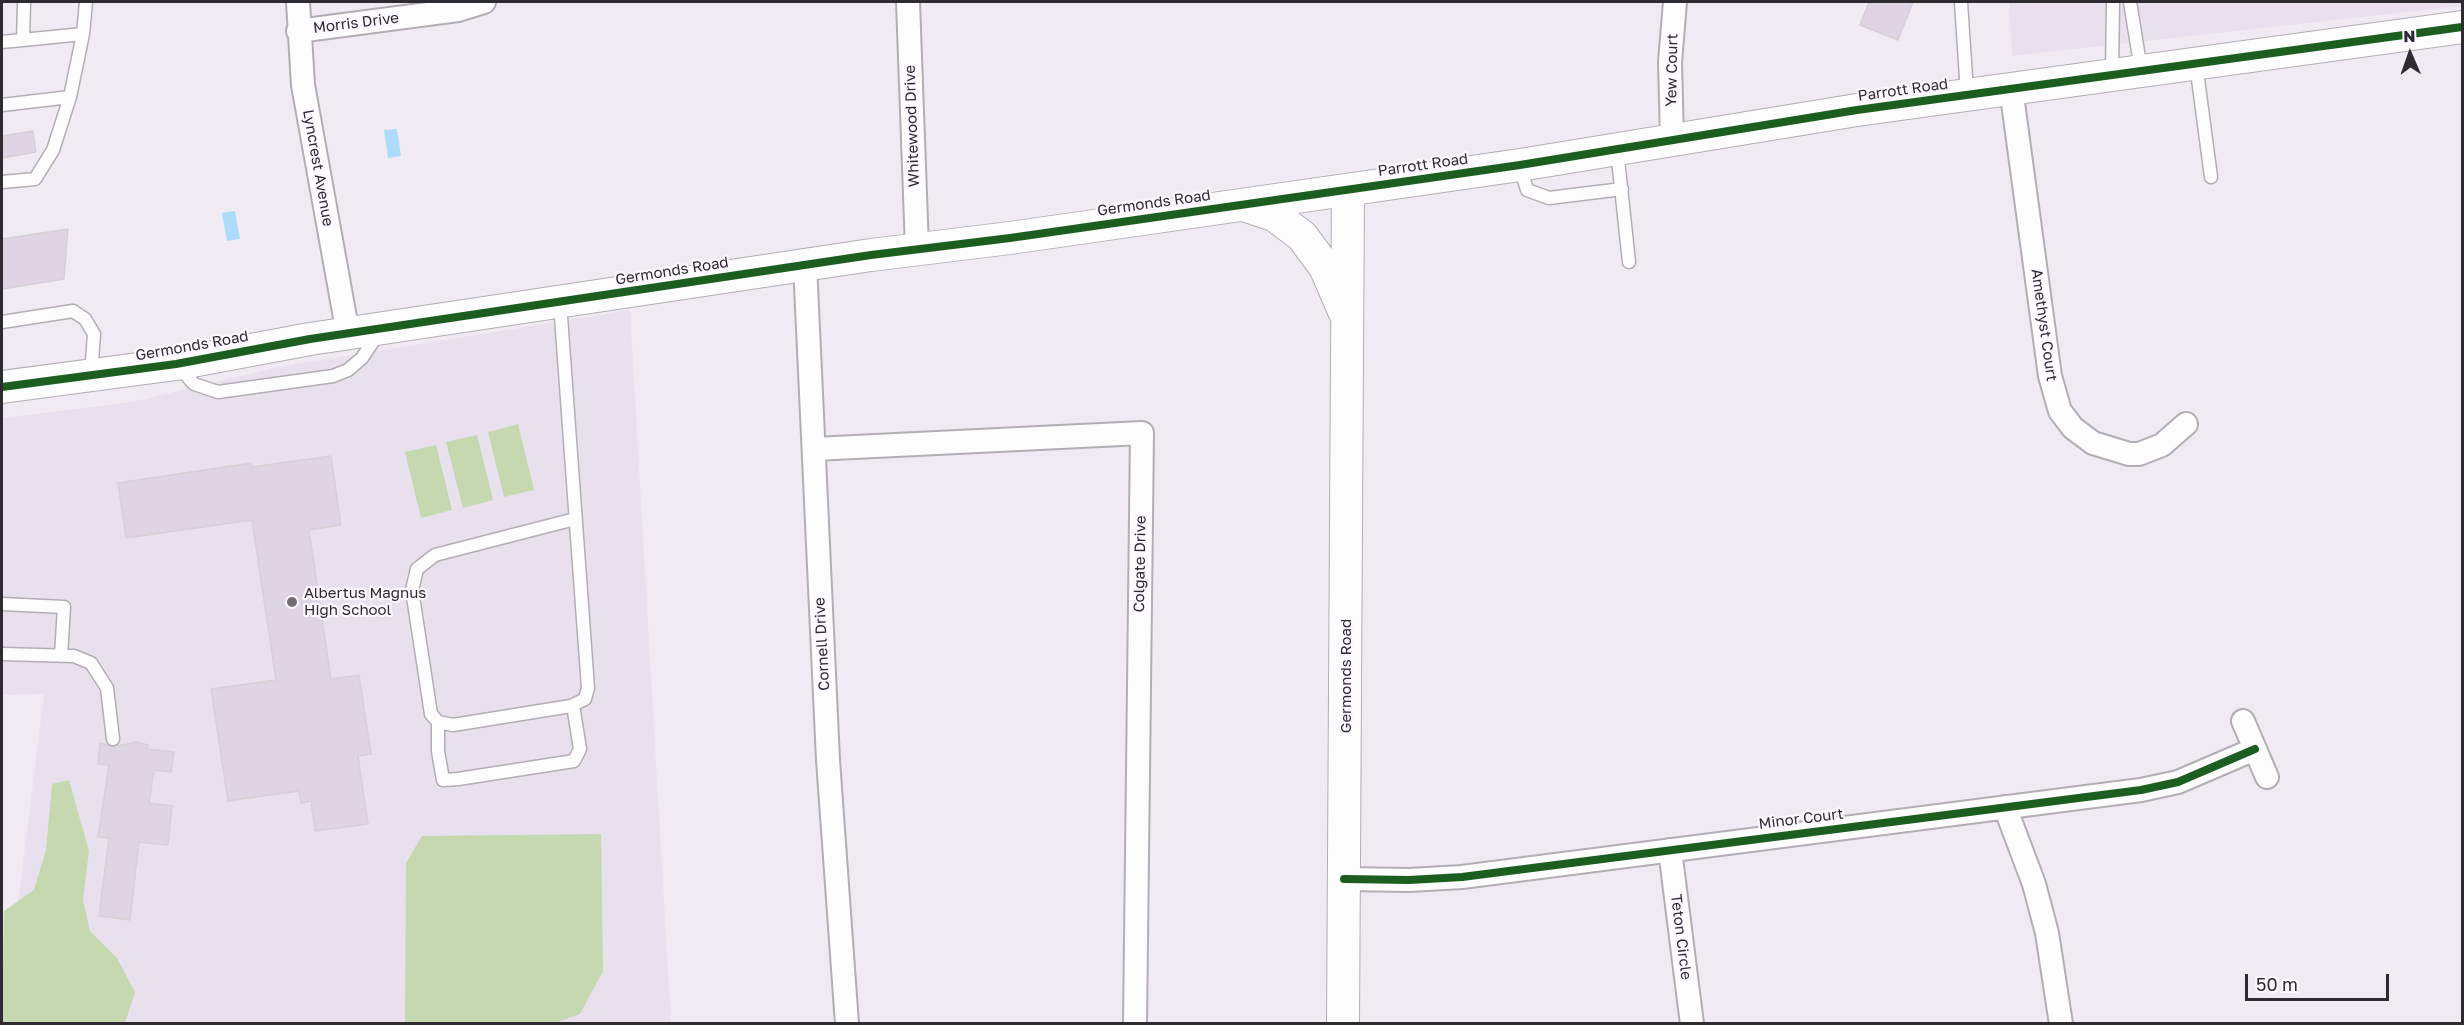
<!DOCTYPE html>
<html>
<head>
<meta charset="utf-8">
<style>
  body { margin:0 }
  #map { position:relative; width:2464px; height:1025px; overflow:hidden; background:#f0ebf2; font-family:"Golos Text",sans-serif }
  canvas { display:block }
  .frame { position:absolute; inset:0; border:3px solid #2e2b30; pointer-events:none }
  .north { position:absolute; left:2380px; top:24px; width:60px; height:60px; -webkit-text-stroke:4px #fcf7ff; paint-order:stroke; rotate:358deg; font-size:16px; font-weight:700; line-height:24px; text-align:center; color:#2e2b30 }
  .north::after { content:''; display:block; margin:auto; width:21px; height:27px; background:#2e2b30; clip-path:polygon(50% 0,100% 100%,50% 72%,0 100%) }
  .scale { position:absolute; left:2245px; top:974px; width:144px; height:27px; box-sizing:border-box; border:3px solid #2e2b30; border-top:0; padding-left:8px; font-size:18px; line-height:21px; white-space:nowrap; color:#2e2b30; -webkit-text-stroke:4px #fcf7ff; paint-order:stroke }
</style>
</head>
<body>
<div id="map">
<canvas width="2464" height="1025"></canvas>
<div class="frame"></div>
<div class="north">N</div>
<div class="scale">50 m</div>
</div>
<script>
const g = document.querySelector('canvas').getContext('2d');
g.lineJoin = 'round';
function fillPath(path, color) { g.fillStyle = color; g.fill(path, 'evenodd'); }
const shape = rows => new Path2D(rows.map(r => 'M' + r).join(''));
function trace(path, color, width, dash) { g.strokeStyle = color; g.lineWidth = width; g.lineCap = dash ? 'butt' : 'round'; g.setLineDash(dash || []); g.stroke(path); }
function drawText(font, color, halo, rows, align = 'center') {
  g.font = font + ' "Golos Text",sans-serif'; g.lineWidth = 4.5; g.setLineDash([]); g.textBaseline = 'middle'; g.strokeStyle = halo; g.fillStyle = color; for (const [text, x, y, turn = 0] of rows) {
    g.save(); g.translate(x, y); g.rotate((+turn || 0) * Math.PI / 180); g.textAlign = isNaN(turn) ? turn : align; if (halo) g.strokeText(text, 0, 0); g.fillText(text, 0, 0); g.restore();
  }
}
const built = shape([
  [2009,2,2462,2,2462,6,2012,56],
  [630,310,671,1023,3,1023,44,694,2,695,2,418,132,402,278,367]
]);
const green = shape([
  [518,424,534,490,504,497,488,432],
  [477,435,493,500,463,508,446,442],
  [436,445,452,510,421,518,405,452],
  [69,780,89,851,83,900,90,931,117,958,135,992,125,1023,2,1023,4,911,34,890,46,850,52,784],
  [601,834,603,971,580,1014,555,1023,405,1023,406,863,422,836]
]);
const water = shape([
  [397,129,401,156,388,158,384,130],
  [235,211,240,239,227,241,222,213]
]);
const building = shape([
  [1869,2,1913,2,1898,40,1860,25,1869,2],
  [33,131,36,152,2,158,2,136,33,131],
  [68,229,64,279,2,289,2,239,68,229],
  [331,456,341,525,309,530,331,679,359,675,371,754,358,756,368,824,315,831,311,801,301,803,299,791,228,801,211,689,276,680,252,520,126,538,118,483,251,463,252,467,331,456],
  [136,742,148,745,147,749,174,752,171,772,154,770,149,803,172,806,168,845,139,842,130,920,99,916,109,838,98,837,109,765,98,764,100,743,113,747,136,742]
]);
const lane = shape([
  [1961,2,1967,93],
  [2130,2,2141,70],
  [23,40,24,2],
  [2,42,83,34],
  [2196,64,2211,177],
  [2112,74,2113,2],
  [2,105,70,97],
  [1617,150,1629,262],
  [1520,166,1527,190,1549,198,1622,189],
  [2,182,35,179,53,150,70,97,83,34,86,2],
  [560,303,588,688,585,699,571,706,453,725,438,722,431,714,412,590,417,569,435,555,575,519],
  [2,322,73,311,85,319,94,334,91,375],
  [179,367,194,384,218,392,333,376,348,370,362,358,380,331],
  [2,604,64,607,61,656],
  [2,654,74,656,91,663,107,688,113,739],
  [438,722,438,751,443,780,458,779,574,761,580,749,573,705]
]);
const street = shape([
  [298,2,303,85,348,334],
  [908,2,917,249],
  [298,31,458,10,484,2],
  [2011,88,2050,376,2060,411,2073,428,2093,443,2129,454,2139,454,2162,445,2186,424],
  [1672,139,1670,62,1675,2],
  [805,264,828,760,847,1024],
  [814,449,1142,433,1135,1024],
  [2243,721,2267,777],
  [2005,807,2034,884,2047,933,2061,1024],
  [1670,850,1692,1024],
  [1344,879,1409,880,1462,877,2141,790,2178,782,2255,749]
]);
const secondary = shape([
  [1244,205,1274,215,1302,236,1325,267,1344,311],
  [2,387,176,364,310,339,871,255,1010,238,1520,165,1857,110,2462,27],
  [1343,1024,1348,190]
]);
const cycleway = shape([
  [2,387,176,364,310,339,871,255,1010,238,1520,165,1857,110,2462,27],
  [1344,879,1409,880,1462,877,2141,790,2178,782,2255,749]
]);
const markers = [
  [292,602,6,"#726e74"]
];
const streetNames = [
  ["Morris Drive",356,23,-7],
  ["Yew Court",1672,70,-89],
  ["Parrott Road",1903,90,-8],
  ["Whitewood Drive",912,126,-92],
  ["Parrott Road",1423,165,-8],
  ["Lyncrest Avenue",318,168,80],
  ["Germonds Road",1154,203,-8],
  ["Germonds Road",672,271,-9],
  ["Amethyst Court",2044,325,82],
  ["Germonds Road",192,346,-10],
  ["Colgate Drive",1140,564,-89],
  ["Cornell Drive",822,644,-93],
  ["Germonds Road",1346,676,-90],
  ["Minor Court",1801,819,-7],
  ["Teton Circle",1681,937,83]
];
const poiNames = [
  ["Albertus Magnus",304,593],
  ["High School",304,610]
];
fillPath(built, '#e9e0ee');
fillPath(green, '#c5d8b0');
fillPath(water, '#acdcfa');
fillPath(building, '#ded4e3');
trace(building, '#d5d1d7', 1.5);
trace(lane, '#b2aeb4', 15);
trace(street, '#b2aeb4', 26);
trace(secondary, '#b2aeb4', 34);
trace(lane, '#fdfcfd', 12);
trace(street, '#fdfcfd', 22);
trace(secondary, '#fdfcfd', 32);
trace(cycleway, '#1b5e20', 8);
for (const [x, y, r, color] of markers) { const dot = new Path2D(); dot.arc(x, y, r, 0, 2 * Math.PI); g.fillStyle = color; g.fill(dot); trace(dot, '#fcf7ff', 2); }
drawText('15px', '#2e2b30', '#fcf7ff', streetNames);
drawText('15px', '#2e2b30', '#fcf7ff', poiNames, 'left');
</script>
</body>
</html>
